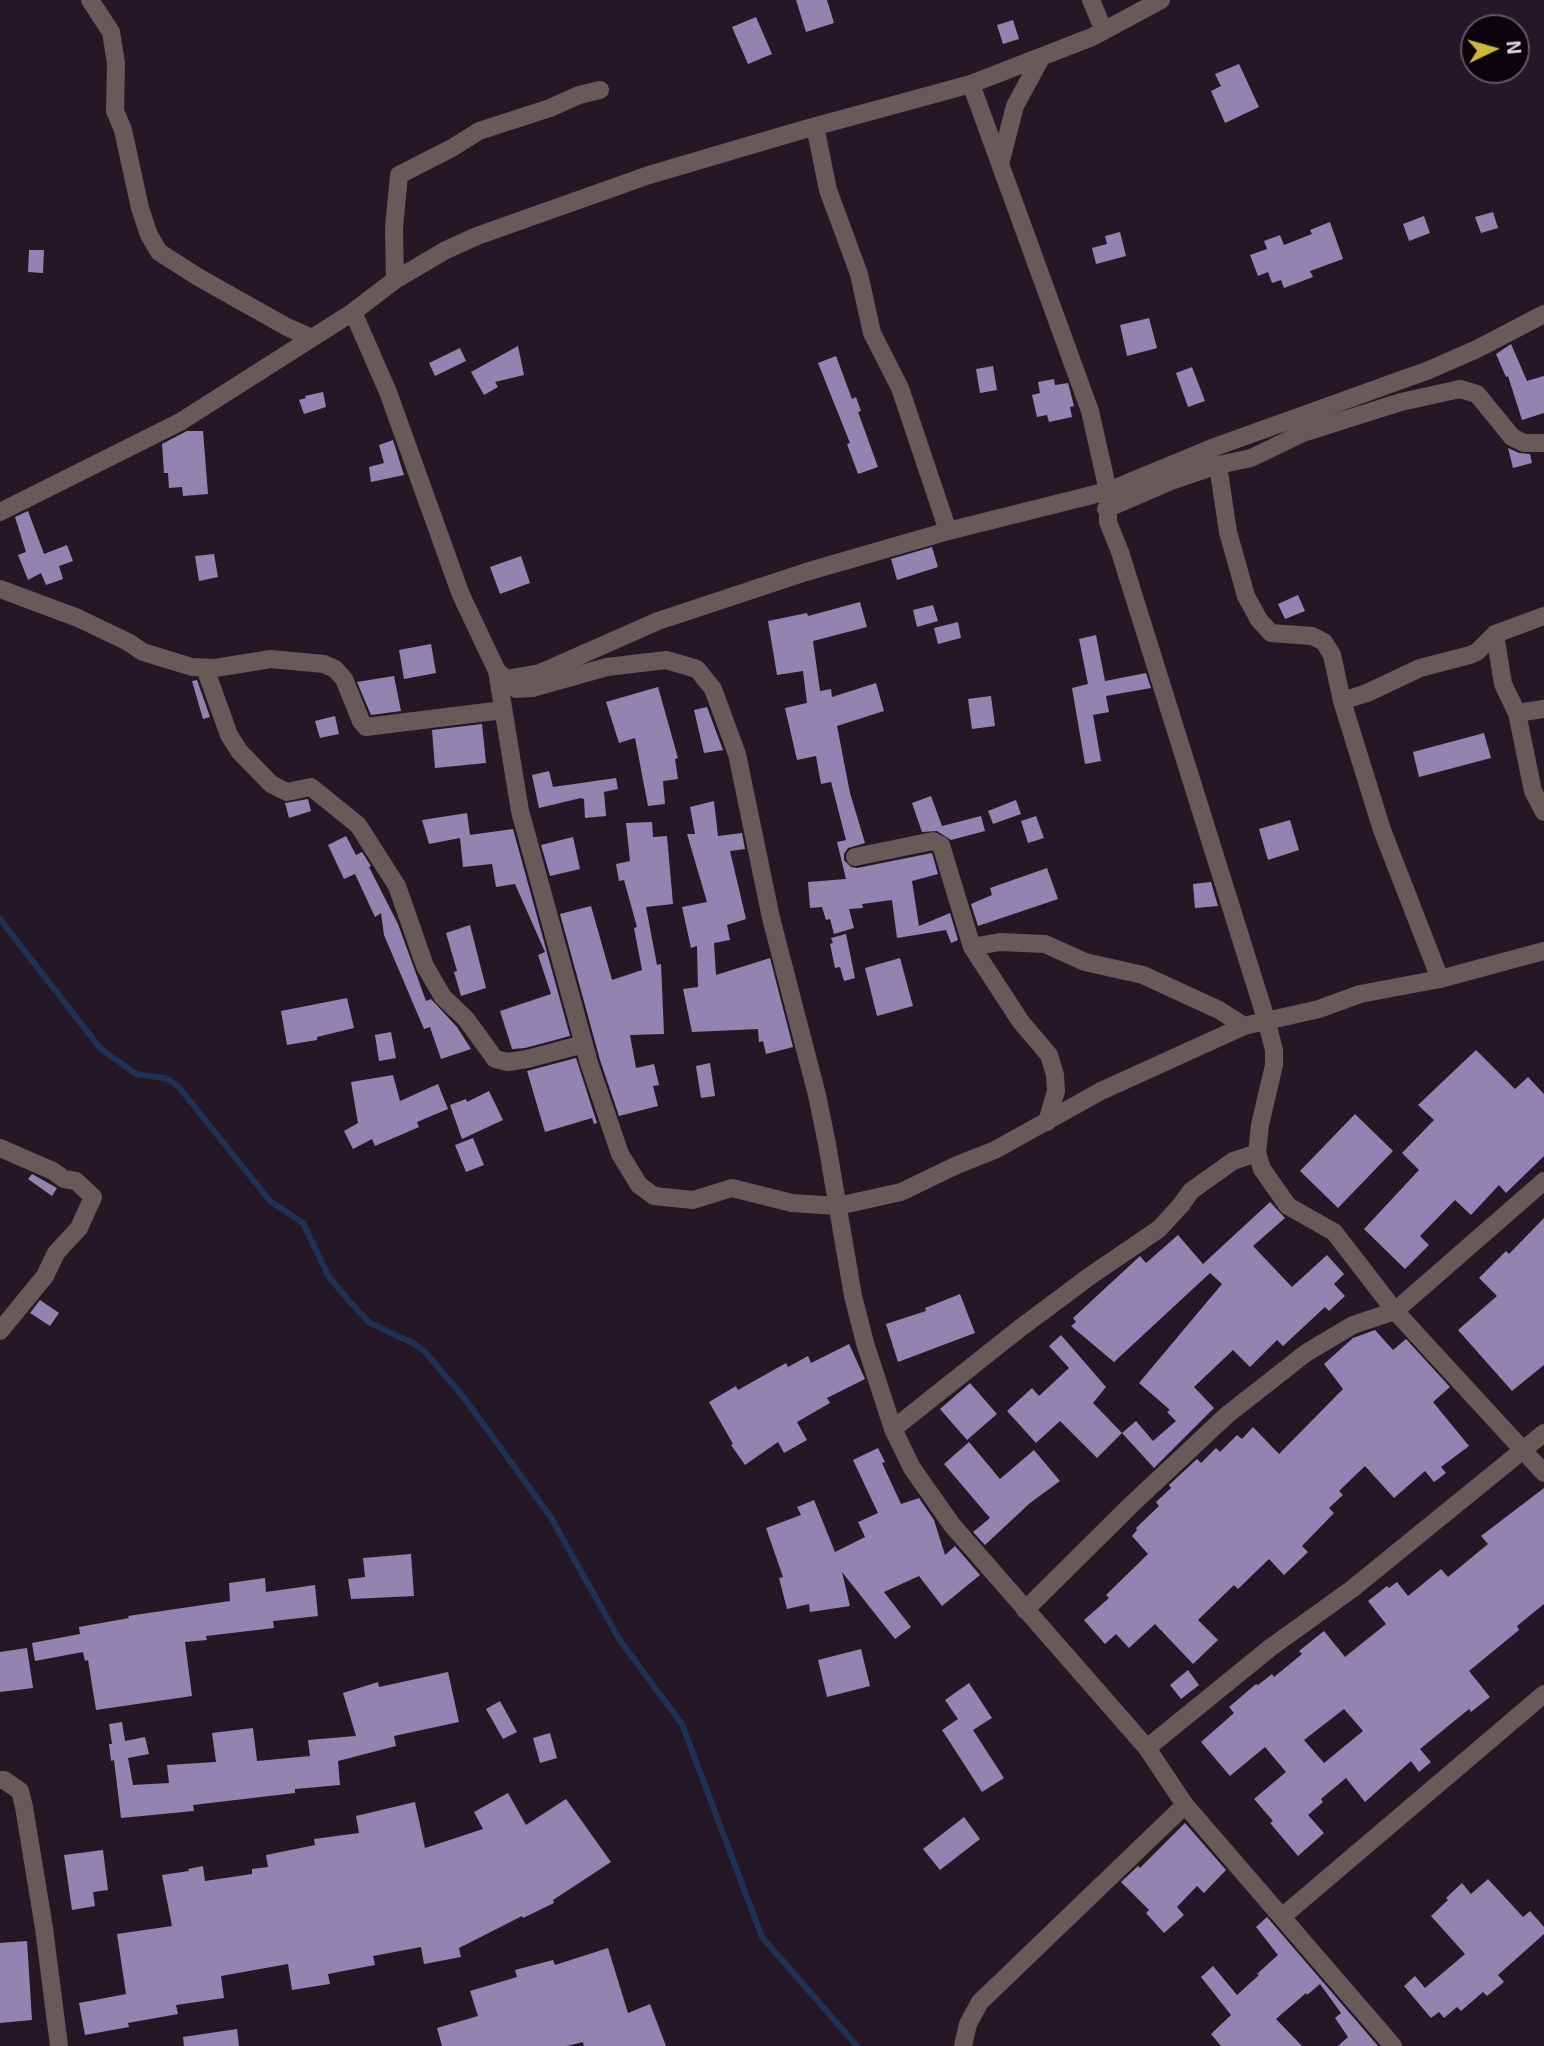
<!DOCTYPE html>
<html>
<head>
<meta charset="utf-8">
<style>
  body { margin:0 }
  #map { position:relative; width:1544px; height:2046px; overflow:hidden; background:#261726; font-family:"Exo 2",sans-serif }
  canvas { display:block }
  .north { position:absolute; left:1460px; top:14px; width:70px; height:70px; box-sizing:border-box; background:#0b050b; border:2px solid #605860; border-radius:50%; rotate:85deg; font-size:19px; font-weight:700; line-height:28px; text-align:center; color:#dfd5df }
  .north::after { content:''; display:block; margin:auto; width:24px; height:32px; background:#ccb938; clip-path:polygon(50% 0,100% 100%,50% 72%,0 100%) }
</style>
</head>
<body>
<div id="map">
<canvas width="1544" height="2046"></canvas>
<div class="north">N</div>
</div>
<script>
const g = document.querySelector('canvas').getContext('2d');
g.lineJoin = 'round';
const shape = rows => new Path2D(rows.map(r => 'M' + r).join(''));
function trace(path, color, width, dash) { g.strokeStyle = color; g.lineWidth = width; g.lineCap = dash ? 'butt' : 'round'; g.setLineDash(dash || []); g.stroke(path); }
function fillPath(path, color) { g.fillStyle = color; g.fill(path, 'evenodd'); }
const stream = shape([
  [0,919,100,1048,136,1074,165,1078,178,1086,270,1201,303,1223,329,1277,349,1301,370,1323,415,1344,426,1353,465,1399,550,1516,619,1639,682,1724,762,1937,857,2046]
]);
const building = shape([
  [796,0,827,0,834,23,806,32],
  [756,17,772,54,748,64,732,27],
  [1013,20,1019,39,1003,44,997,25],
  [1239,64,1259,107,1225,123,1211,91,1221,86,1215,74],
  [1493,212,1498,228,1481,233,1475,217],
  [1424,216,1430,233,1409,241,1403,224],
  [1330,222,1343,259,1310,271,1313,277,1284,288,1281,280,1272,283,1268,272,1258,276,1250,255,1267,249,1264,241,1280,235,1284,245,1312,234,1310,230],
  [1120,232,1126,256,1096,264,1092,248,1107,244,1105,236],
  [29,250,44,250,43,273,28,272],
  [1149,318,1157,348,1127,356,1120,325],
  [1511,344,1527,381,1544,376,1544,413,1522,420,1508,376,1506,377,1496,354],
  [518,346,524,375,495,382,498,387,484,395,471,372],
  [460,348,466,361,435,376,429,363],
  [836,356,852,399,856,397,861,411,858,412,878,467,858,474,847,444,850,443,818,363],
  [993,366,997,390,980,393,976,369],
  [1192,367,1205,401,1188,407,1176,373],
  [1054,379,1055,385,1068,383,1074,406,1070,407,1072,417,1049,422,1047,415,1037,417,1032,395,1040,393,1038,382],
  [323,392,326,407,304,414,299,400,306,398,305,396],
  [187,431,203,431,208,494,183,496,182,487,169,488,168,473,164,473,162,444],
  [393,440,404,475,371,482,369,467,384,463,379,445],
  [1508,448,1519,453,1530,454,1532,463,1513,468],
  [28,511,44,554,67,545,73,561,59,566,63,579,46,585,41,573,28,580,18,555,26,552,15,517],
  [932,547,938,567,897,580,891,559],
  [214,554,218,577,199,581,195,556],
  [521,556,530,583,500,594,490,567],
  [1298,595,1305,611,1285,619,1278,604],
  [860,602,867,627,813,641,820,691,831,689,832,697,876,683,884,711,837,726,850,793,865,843,848,848,844,854,844,860,851,867,857,868,932,853,938,874,912,881,919,926,950,913,958,940,951,943,946,930,897,938,892,900,862,904,863,908,849,909,854,928,834,934,830,919,826,920,822,907,810,908,808,882,846,879,837,842,846,840,831,782,821,784,816,756,797,760,785,708,807,703,803,671,777,675,768,621,807,613,808,616],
  [933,605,938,621,917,627,913,610],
  [958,622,961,638,938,644,934,628],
  [1096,635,1105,681,1146,673,1151,688,1106,696,1109,712,1093,715,1101,761,1085,764,1072,688,1088,684,1079,639],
  [431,644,436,673,404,679,399,650],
  [394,676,401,711,371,715,357,682],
  [197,680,210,717,203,719,192,681],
  [658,687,678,758,675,759,678,779,663,781,665,804,648,806,635,738,619,743,606,702],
  [991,696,995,726,972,729,968,699],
  [707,707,723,750,704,753,694,710],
  [335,716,339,734,320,738,315,721],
  [482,724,486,763,435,768,432,730],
  [1484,733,1491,758,1419,777,1413,752],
  [549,771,553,787,616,778,618,789,604,792,606,816,585,818,584,799,581,798,539,808,532,775],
  [931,796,942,826,981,816,985,831,951,840,937,831,922,832,912,803],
  [308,799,311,811,289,818,285,803],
  [1016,800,1021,814,993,824,988,811],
  [714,801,718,836,742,833,745,849,730,851,746,919,727,925,730,940,714,943,716,975,770,958,793,1047,766,1054,763,1041,759,1042,758,1029,692,1032,683,989,698,987,697,946,691,948,682,907,707,902,687,834,695,834,690,807],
  [467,813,470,835,513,829,570,1036,525,1048,512,1049,500,1011,551,994,538,955,545,952,515,884,496,887,492,864,463,867,460,838,429,844,422,820],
  [1036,816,1044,838,1028,843,1021,821],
  [1290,820,1299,850,1268,860,1259,829],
  [652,822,653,837,667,836,673,904,646,907,657,965,661,964,664,1034,630,1035,636,1068,654,1064,659,1085,653,1086,658,1106,619,1116,600,1060,560,914,591,906,612,980,642,970,634,928,637,927,624,880,619,881,616,864,630,861,626,823],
  [346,836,356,855,362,852,371,866,369,867,398,924,426,1001,431,999,457,1027,471,1049,441,1059,430,1027,424,1029,384,935,381,913,375,917,355,874,344,879,328,845],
  [573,837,580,869,550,876,541,845],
  [1047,868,1058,899,978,926,971,904,992,895,990,888],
  [1211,882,1218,906,1195,908,1193,884],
  [470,925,486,988,461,996,454,972,457,971,446,933],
  [846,934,855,978,844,981,840,967,835,968,830,944,833,943,831,938],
  [900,958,913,1006,877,1016,865,968],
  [347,998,354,1028,317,1037,317,1040,287,1045,281,1011],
  [391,1032,396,1058,379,1061,375,1035],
  [1476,1050,1515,1089,1528,1077,1544,1094,1544,1156,1506,1193,1499,1185,1471,1215,1455,1200,1420,1236,1429,1245,1405,1269,1364,1229,1419,1170,1402,1153,1434,1120,1418,1105],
  [576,1058,597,1123,594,1124,592,1118,545,1132,527,1071],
  [710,1063,715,1096,701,1098,696,1066],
  [393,1075,400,1101,438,1084,448,1109,417,1122,419,1127,375,1146,372,1139,353,1149,344,1131,358,1123,351,1082],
  [489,1091,503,1120,462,1139,450,1105,466,1099,467,1102],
  [1355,1114,1393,1151,1338,1208,1300,1171],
  [473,1138,484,1165,466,1172,455,1145],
  [32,1174,57,1188,52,1196,28,1179],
  [1270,1202,1285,1218,1253,1246,1292,1287,1327,1255,1344,1274,1334,1284,1345,1296,1329,1311,1325,1307,1283,1346,1277,1340,1250,1367,1233,1350,1194,1387,1214,1408,1154,1468,1122,1433,1136,1421,1153,1441,1176,1421,1167,1412,1170,1410,1139,1383,1222,1284,1210,1273,1114,1362,1071,1326,1076,1322,1073,1318,1140,1256,1146,1263,1178,1235,1203,1264],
  [1544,1218,1544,1365,1512,1391,1458,1330,1497,1296,1479,1278,1506,1251,1509,1254],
  [960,1294,975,1333,898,1362,886,1324,926,1311,925,1308],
  [40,1300,59,1313,50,1326,30,1313],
  [1375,1330,1393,1350,1406,1339,1450,1387,1433,1402,1469,1446,1441,1467,1446,1473,1434,1482,1425,1471,1394,1498,1365,1466,1339,1491,1343,1495,1329,1508,1334,1513,1302,1546,1308,1552,1284,1575,1269,1559,1238,1589,1234,1585,1198,1620,1218,1640,1193,1664,1155,1624,1129,1648,1116,1634,1105,1644,1084,1620,1109,1598,1106,1595,1148,1554,1132,1536,1137,1530,1136,1528,1159,1506,1156,1502,1171,1488,1169,1485,1197,1459,1201,1463,1216,1448,1220,1452,1237,1435,1242,1439,1253,1427,1279,1454,1343,1389,1324,1364,1353,1338],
  [1061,1335,1106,1387,1093,1403,1122,1433,1097,1458,1060,1421,1036,1443,1007,1411,1032,1388,1039,1396,1069,1368,1049,1346],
  [849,1344,865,1379,827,1398,830,1403,797,1422,807,1440,784,1453,778,1442,745,1465,731,1445,733,1444,709,1402,736,1386,738,1390,786,1363,788,1367,808,1356,811,1363],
  [970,1383,997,1414,967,1440,940,1409],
  [969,1442,1000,1479,1034,1450,1060,1481,1030,1503,985,1545,973,1532,990,1518,944,1464],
  [878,1448,885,1462,882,1463,901,1504,919,1498,934,1520,945,1555,955,1546,980,1575,942,1606,919,1576,884,1592,911,1627,895,1639,842,1572,850,1606,810,1612,809,1604,787,1609,779,1578,783,1577,766,1528,801,1515,797,1507,814,1500,835,1552,865,1537,858,1522,878,1513,853,1460],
  [1544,1488,1544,1604,1517,1626,1519,1630,1469,1671,1490,1697,1471,1712,1469,1709,1420,1749,1431,1762,1419,1772,1411,1761,1365,1802,1346,1778,1321,1799,1323,1802,1308,1815,1324,1833,1298,1856,1270,1823,1273,1821,1254,1799,1286,1772,1265,1747,1230,1776,1201,1742,1234,1713,1229,1707,1256,1684,1258,1685,1272,1674,1274,1677,1302,1654,1299,1651,1324,1631,1345,1657,1386,1624,1368,1601,1387,1586,1389,1588,1397,1582,1408,1596,1441,1569,1448,1577,1488,1544,1481,1536],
  [1344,1709,1363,1731,1324,1763,1304,1740],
  [411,1554,414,1596,351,1599,348,1579,365,1577,363,1558],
  [265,1578,266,1592,315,1585,318,1616,273,1621,274,1628,206,1636,207,1640,185,1642,192,1696,96,1710,88,1660,85,1661,83,1652,35,1661,32,1643,80,1634,79,1627,129,1618,128,1616,230,1601,229,1583],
  [27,1648,33,1688,0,1692,0,1652],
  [861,1649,870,1686,827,1697,818,1660],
  [1188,1670,1199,1685,1181,1699,1170,1685],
  [448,1672,459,1722,394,1736,396,1746,338,1761,340,1785,295,1789,295,1793,193,1805,194,1811,121,1818,114,1760,111,1761,109,1744,112,1744,109,1724,122,1722,125,1741,145,1737,149,1754,128,1758,133,1785,169,1783,167,1765,216,1762,212,1733,253,1728,257,1761,310,1756,308,1740,356,1736,343,1693,378,1682,379,1687],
  [969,1683,992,1718,973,1730,1004,1778,982,1792,942,1730,958,1719,945,1700],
  [500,1701,517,1732,503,1739,486,1709],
  [550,1733,557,1758,540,1763,533,1738],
  [508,1793,526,1825,566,1799,611,1862,553,1900,554,1903,523,1918,522,1916,459,1948,461,1957,424,1964,421,1947,373,1956,375,1965,328,1974,330,1984,292,1990,288,1964,221,1976,224,1998,176,2005,178,2014,128,2023,129,2027,85,2035,79,2003,126,1994,117,1934,172,1926,162,1875,189,1871,188,1869,203,1866,205,1881,252,1874,252,1869,268,1867,266,1855,315,1845,314,1839,359,1833,356,1816,415,1802,425,1848,483,1829,474,1812],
  [964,1817,980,1839,940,1870,923,1849],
  [1185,1823,1226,1870,1204,1893,1197,1886,1177,1907,1184,1915,1164,1933,1146,1913,1149,1910,1121,1882,1138,1866,1140,1868],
  [103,1850,108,1890,93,1892,95,1906,72,1910,64,1855],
  [1488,1879,1523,1917,1530,1911,1544,1927,1544,1934,1498,1975,1504,1982,1487,1996,1483,1992,1461,2011,1457,2007,1444,2018,1439,2012,1431,2018,1404,1986,1415,1976,1425,1988,1465,1954,1431,1916,1448,1900,1446,1898,1462,1883,1471,1894],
  [1267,1917,1378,2046,1338,2046,1348,2037,1335,2018,1341,2013,1320,1984,1307,1995,1306,1993,1276,2019,1302,2046,1221,2046,1211,2034,1231,2015,1201,1977,1213,1966,1237,1995,1259,1975,1257,1974,1278,1955,1256,1927],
  [27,1941,32,2020,0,2023,0,1943],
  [608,1948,628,2013,650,2004,666,2046,584,2046,583,2042,567,2046,442,2046,437,2028,478,2016,470,1991,517,1977,515,1970,553,1960,555,1965],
  [237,2029,239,2046,184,2046,183,2037]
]);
const minor = shape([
  [90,0,111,32,116,63,115,111,123,130,140,208,149,235,159,252,198,277,287,327,312,338],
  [1091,0,1104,31],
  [971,84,1090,411,1108,491,1108,522,1120,552,1266,1019,1274,1050,1274,1065,1260,1125,1257,1153,1262,1169,1288,1206,1334,1232,1395,1311,1544,1473],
  [815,126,828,190,859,274,872,333,900,388,948,531],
  [1000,164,1015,106,1041,58],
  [395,280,394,228,399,175,452,148,479,131,550,108,579,95,600,90],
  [353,312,388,392,461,595,497,671,506,679,540,673,658,621,806,572,948,531,1108,491,1212,448,1429,370,1477,349,1544,314],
  [1218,465,1228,532,1246,596,1259,620,1271,633,1312,636,1324,642,1332,655,1342,701,1382,830,1440,979],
  [1106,509,1171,481,1218,465,1251,458,1303,433,1401,402,1460,389,1477,394,1512,437,1524,443,1544,443],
  [0,512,180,422,353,312,395,280,446,250,477,236,649,175,802,130,971,84,1092,37,1161,0],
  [0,589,78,618,128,642,143,652,192,667,215,668,271,659,324,664,335,669,344,679,361,721,366,727,503,710],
  [1495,634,1503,684,1517,713,1533,791,1544,812],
  [205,668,229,735,239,751,271,784,287,792,311,787,358,825,397,886,425,966,443,997,466,1019,495,1059,508,1062,527,1059,584,1044],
  [497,671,520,811,589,1063,620,1154,639,1185,654,1196,693,1200,732,1188,792,1203,838,1206,901,1192,957,1165,995,1150,1101,1091,1244,1026,1319,1009,1360,994,1440,979,1544,951],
  [506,679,516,689,532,688,607,667,666,660,697,669,713,689,737,754,771,918,817,1095,827,1144,853,1296,865,1343,893,1429,912,1468,952,1525,1147,1748,1185,1805,1393,2046],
  [1342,701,1367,693,1420,668,1470,655,1477,652,1495,634,1544,616],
  [1517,713,1544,709],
  [855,857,933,841,941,845,972,947,1021,1022,1049,1055,1055,1075,1056,1091,1047,1122],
  [972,947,1000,942,1045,944,1085,962,1143,975,1219,1010,1244,1026],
  [0,1148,53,1171,64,1179,76,1181,93,1197,79,1228,56,1253,45,1276,0,1331],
  [893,1429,1019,1329,1090,1276,1159,1229,1181,1205,1191,1191,1233,1161,1257,1153],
  [1025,1610,1132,1504,1227,1415,1306,1353,1353,1325,1395,1311,1544,1181],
  [1147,1748,1270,1648,1352,1589,1544,1433],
  [0,1780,4,1780,20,1791,24,1807,44,1928,59,2046],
  [1283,1916,1544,1694],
  [963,2046,968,2024,980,2002,1185,1805]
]);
trace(stream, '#1f3255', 6);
fillPath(building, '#9284b1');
trace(minor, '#675a59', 18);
</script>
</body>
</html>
